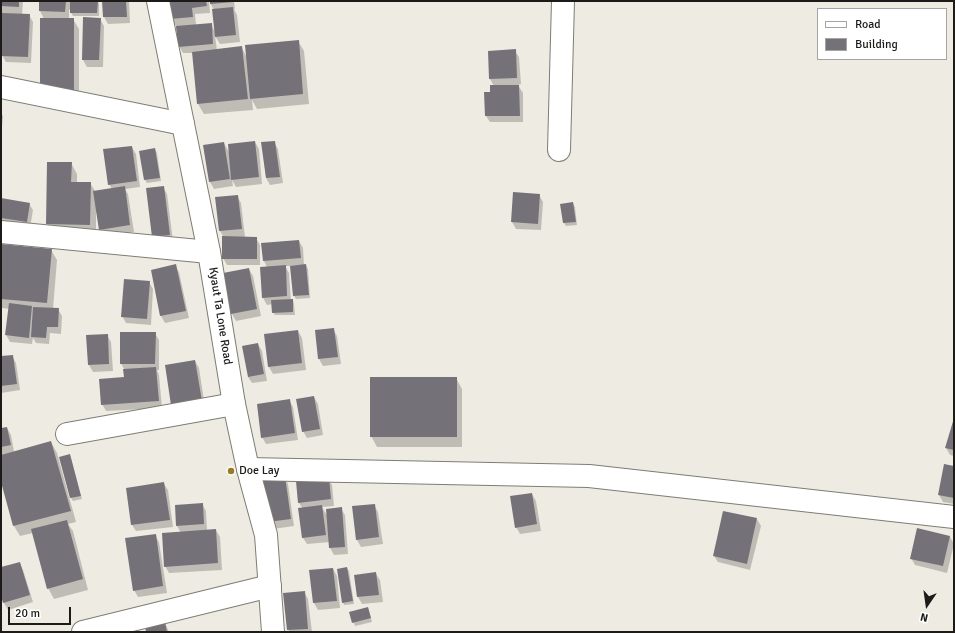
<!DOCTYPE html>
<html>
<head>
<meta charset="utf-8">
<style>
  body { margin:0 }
  #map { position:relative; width:955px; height:633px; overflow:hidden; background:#eeece2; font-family:Signika,sans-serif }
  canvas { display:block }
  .frame { position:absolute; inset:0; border:2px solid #1c1b18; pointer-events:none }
  .legend { position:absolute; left:817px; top:8px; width:130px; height:52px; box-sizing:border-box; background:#fff; border:1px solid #a4a4a3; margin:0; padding:5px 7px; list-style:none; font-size:12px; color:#1c1b18 }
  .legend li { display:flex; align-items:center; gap:8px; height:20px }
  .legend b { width:20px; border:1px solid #a4a4a3 }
  .north { position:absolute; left:907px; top:585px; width:40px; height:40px; -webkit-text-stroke:3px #fff; paint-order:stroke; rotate:193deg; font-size:11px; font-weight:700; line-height:16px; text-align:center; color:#1c1b18 }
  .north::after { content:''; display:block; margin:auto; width:14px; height:18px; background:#1c1b18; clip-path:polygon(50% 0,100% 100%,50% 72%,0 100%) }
  .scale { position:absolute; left:8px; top:607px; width:63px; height:18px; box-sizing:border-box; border:2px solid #1c1b18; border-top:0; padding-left:5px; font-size:12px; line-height:14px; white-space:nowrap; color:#1c1b18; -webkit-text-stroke:3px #fff; paint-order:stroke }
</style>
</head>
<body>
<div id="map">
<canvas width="955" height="633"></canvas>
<div class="frame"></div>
<ul class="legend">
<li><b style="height:5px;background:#fff"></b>Road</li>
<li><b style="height:11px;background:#757179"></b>Building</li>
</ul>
<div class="north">N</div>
<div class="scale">20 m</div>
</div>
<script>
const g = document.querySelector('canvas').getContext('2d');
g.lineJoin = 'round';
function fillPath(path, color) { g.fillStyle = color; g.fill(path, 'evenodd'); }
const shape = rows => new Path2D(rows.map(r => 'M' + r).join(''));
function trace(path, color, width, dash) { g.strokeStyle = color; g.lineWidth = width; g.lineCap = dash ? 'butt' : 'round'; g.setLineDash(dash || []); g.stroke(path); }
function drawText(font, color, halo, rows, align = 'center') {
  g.font = font + ' Signika,sans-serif'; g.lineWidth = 3.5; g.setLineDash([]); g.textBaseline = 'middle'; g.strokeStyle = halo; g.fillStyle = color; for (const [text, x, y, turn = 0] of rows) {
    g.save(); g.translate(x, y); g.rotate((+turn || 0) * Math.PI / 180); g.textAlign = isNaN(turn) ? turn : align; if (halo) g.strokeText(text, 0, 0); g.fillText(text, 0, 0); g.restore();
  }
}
const shadow = shape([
  [1,1,23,1,22,15,29,15,33,22,31,63,6,62,2,55,1,28,3,31,3,13,1,13],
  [40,1,98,1,99,4,99,16,73,16,69,9,69,19,73,19,79,29,79,100,47,100,44,19,40,11],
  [103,1,129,1,130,23,108,24,104,17],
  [170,1,209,1,210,13,195,14,196,25,211,24,215,32,214,10,209,1,234,1,235,9,234,9,237,15,240,42,220,44,215,36,217,50,242,48,247,58,298,41,304,51,309,104,257,109,252,100,253,110,204,114,198,104,193,53,183,53,179,46,176,25,175,25,171,18],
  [100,19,104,26,103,67,87,67,83,60],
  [515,51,519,57,521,84,518,85,523,93,523,122,490,122,486,116,494,86,490,79,489,52],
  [1,113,3,116,1,138],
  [255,142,259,149,262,184,236,187,232,180,233,186,214,189,210,182,224,143,230,154],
  [274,142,278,149,283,183,270,185,266,178,262,143],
  [132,147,136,154,140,187,125,189,128,194,134,232,104,236,100,229,97,213,96,213,96,235,52,234,47,223,71,163,77,174,77,183,90,183,95,191,112,189,109,184],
  [155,149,157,153,161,181,147,183,145,180],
  [163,187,167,194,173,241,157,244],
  [539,195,543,202,541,230,516,229,512,222],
  [237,196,241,203,245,237,256,238,260,245,260,265,227,265,223,258,223,236,220,231],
  [1,199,29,204,33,210,30,228,3,224,1,221],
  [573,203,575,207,577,225,566,226,564,223,562,205],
  [299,241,303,248,304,266,306,265,308,269,310,298,296,299,294,296,291,266,285,266,289,273,291,301,293,300,294,304,295,315,275,315,273,312,273,304,267,305,263,298,267,267,264,261,262,244],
  [1,245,51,250,57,260,53,309,58,309,62,316,61,334,50,333,49,344,36,343,33,338,32,344,10,342,6,335,10,309,2,308,1,306],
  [175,266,179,272,189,318,165,323,161,316,152,270],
  [249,269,253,276,261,316,236,321,232,314,224,274],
  [149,282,153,289,151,325,126,323,122,316],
  [333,329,337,336,341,364,323,366,319,359,316,331],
  [298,331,302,338,306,370,273,374,269,367],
  [155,333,159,340,159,370,157,370,159,375,162,408,106,411,102,404,125,378,124,369,121,363],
  [107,335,111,342,113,371,93,372,89,365],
  [258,344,262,351,267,381,252,383,248,377],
  [12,356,16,363,20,390,1,393,1,357],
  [195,361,199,368,205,407,176,412],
  [456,378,462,389,462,447,377,447,371,436],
  [314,397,318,404,323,435,307,438,303,431],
  [289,400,293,407,298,440,266,444,262,437],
  [954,420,954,456,950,455,946,448],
  [7,428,11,435,14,452,51,442,57,453,76,522,68,524,73,531,88,590,54,599,48,588,33,533,20,536,14,526,1,478,1,429],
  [61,458,71,459,82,499,73,501,71,498],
  [954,467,954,504,943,502,939,495],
  [284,477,288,484,294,526,273,529,269,522],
  [328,478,332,485,334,506,322,507,328,517,341,509,345,515,348,554,334,555,330,548,330,542,307,544,303,538,303,509,299,503],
  [164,484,168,490,173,527,136,531,132,525],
  [532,494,536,501,541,531,520,534,516,527],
  [202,504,206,511,207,531,216,530,220,537,222,570,169,573,165,566,181,533,177,526],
  [374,505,378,512,383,544,361,547,357,540,353,507],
  [757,519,761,526,750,570,718,562,714,556],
  [155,535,159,542,167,593,138,597,134,590],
  [950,537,954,544,947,573,915,565,911,558],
  [19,563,23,570,33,602,8,610,4,603,1,592,1,568],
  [347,568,349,571,354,604,344,605,343,602],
  [333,569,337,576,340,608,318,610,314,603,311,571],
  [376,574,380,580,383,602,362,604,358,597,355,576],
  [304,592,308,599,312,632,289,632,285,594],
  [368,608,372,622,355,626,350,612],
  [165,623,169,632,147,632]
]);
const building = shape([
  [1,1,19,1,19,7,1,6],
  [39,1,66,1,65,12,39,11],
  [70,1,98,1,97,13,70,13],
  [102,1,126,1,127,17,103,17],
  [169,1,206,1,207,6,192,8,193,17,170,19],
  [210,1,233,1,233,2,210,4],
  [233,7,236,35,215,37,212,9],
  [2,13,30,14,28,57,1,56],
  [83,17,101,18,99,60,82,60],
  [40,18,74,18,74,90,40,90],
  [212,23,213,44,178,47,176,26],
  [299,40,303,94,250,99,245,45],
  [242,46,248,99,197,104,192,52],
  [516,49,517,78,489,79,488,51],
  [490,85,519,85,520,116,485,116,484,92,490,92],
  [255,141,259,177,231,180,228,144],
  [275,141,280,177,266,178,261,142],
  [224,142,230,179,209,182,203,145],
  [132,146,137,181,108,185,103,149],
  [155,148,160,178,144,180,139,151],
  [47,162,72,162,71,182,91,182,90,225,46,224],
  [125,186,130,225,99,230,93,191],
  [164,186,170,235,152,237,146,188],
  [513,192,540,194,538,224,511,222],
  [238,195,242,229,219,231,215,197],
  [1,198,30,203,27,222,1,218],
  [573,202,576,222,563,223,560,204],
  [222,236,257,237,257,259,222,259],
  [299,240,301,258,263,261,261,243],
  [1,244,52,249,47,303,1,299],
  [176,264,186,311,160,316,151,270],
  [306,264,309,295,293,296,290,266],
  [286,265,287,296,262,298,260,267],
  [249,268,257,309,231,314,223,273],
  [124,279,150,281,147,319,121,317],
  [293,299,293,312,272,313,271,300],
  [9,303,32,306,29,338,5,335],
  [33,307,59,308,58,327,47,327,46,338,31,337],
  [334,328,338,357,318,359,315,330],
  [298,330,302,363,268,367,264,334],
  [120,332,156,332,155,364,120,364],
  [108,334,109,364,88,365,86,335],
  [258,343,264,374,248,377,242,346],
  [13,355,17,384,1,386,1,356],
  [195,360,202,401,171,405,165,365],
  [156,367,159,401,101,405,99,379,124,377,123,369],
  [370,377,457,377,457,437,370,437],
  [314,396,320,429,302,432,296,399],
  [290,399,295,433,261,438,257,404],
  [954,418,954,450,945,448],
  [7,427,11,445,1,447,1,428],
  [51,441,71,511,13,526,1,482,1,455],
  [70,454,81,496,70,498,59,457],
  [944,464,954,466,954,498,938,495],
  [285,476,291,519,268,522,262,479],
  [329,477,331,499,298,503,296,481],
  [164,482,170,520,131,525,126,488],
  [532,493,537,524,515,528,510,496],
  [203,503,204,524,176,526,175,505],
  [375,504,379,537,356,540,352,506],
  [322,505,326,535,302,538,298,508],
  [342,507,345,547,329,548,326,509],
  [723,511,757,518,747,564,713,556],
  [67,520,83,579,47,589,31,529],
  [917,528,950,536,943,566,910,559],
  [216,529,218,563,164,567,162,533],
  [156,534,163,586,133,591,125,538],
  [20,562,30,595,3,603,1,596,1,567],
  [347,567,353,601,342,603,337,569],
  [333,568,337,601,313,603,309,570],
  [376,572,379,595,357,597,354,575],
  [305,591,308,629,287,630,283,593],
  [368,607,371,618,352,623,349,612],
  [165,622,167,632,146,632,145,625]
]);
const minor = shape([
  [1,87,183,124],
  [559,150,563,1],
  [1,232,209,252],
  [67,434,234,404],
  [248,469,589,476,954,517],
  [83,632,270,586]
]);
const major = shape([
  [158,1,209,252,234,404,248,469,266,535,273,632]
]);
const markers = [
  [231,471,4,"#987b23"]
];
const streetNames = [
  ["Kyaut Ta Lone Road",220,316,81]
];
const poiNames = [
  ["Doe Lay",239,471]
];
fillPath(shadow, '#0003');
fillPath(building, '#757179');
trace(minor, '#7e7d73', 24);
trace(major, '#7e7d73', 24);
trace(minor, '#fff', 22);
trace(major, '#fff', 22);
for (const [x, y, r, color] of markers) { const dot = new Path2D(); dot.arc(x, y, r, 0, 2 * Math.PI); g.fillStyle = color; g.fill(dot); trace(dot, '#fff', 1.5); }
drawText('12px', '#1c1b18', '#fff', streetNames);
drawText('12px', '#1c1b18', '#fff', poiNames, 'left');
</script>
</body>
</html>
